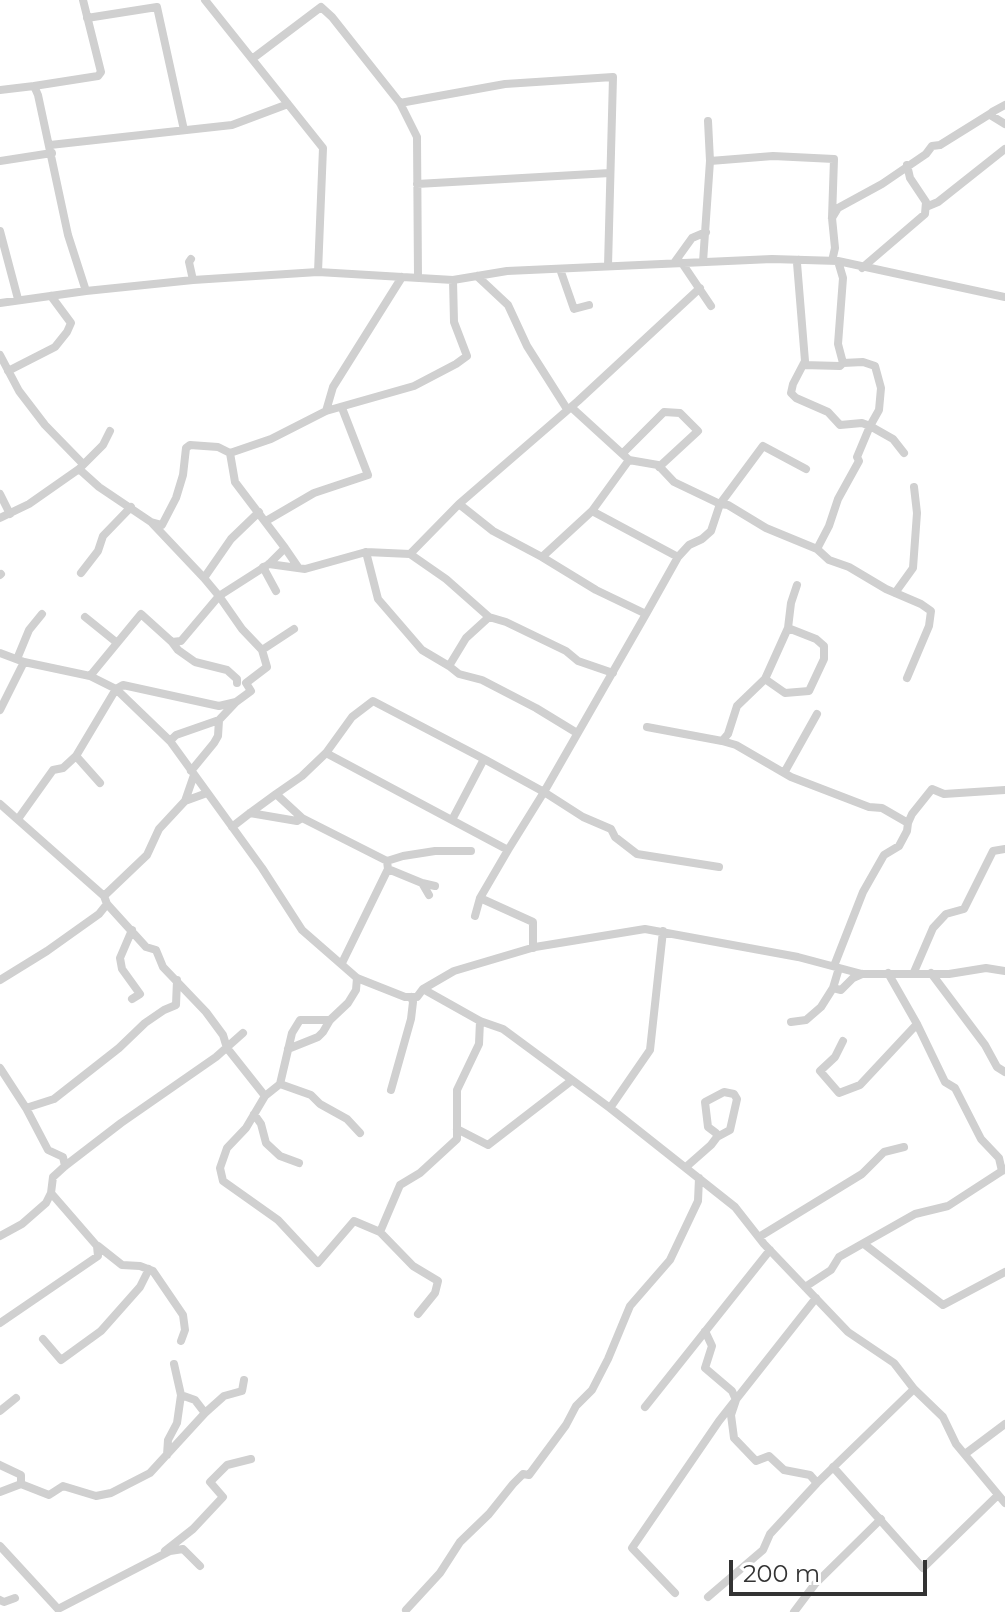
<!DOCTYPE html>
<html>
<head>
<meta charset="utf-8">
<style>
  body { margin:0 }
  #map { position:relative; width:1005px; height:1612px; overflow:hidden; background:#fff; font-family:Montserrat,sans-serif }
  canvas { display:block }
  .scale { position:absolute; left:729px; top:1560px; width:198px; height:36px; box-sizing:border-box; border:4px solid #333; border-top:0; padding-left:10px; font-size:24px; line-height:28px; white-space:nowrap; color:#333; -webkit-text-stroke:6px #fff; paint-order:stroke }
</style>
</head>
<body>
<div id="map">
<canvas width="1005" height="1612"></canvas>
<div class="scale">200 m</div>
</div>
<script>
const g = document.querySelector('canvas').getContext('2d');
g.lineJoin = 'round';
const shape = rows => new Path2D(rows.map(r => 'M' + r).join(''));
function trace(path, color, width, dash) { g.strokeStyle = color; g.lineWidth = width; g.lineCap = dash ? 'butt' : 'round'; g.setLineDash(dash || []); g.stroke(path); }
const minor = shape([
  [205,0,323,148,318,272],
  [87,18,157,7,184,130],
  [252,59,321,7,332,17,400,103,417,137,418,278],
  [34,86,98,76,101,72,83,0],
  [0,90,34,86,38,95,68,235,86,291],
  [400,103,505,84,613,77,608,266],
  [1005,105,992,112,992,116,1005,124],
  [708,121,710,161],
  [50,145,232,125,288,104],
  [0,161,52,153],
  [417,184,610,173],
  [926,207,938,202,1005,149],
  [832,218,838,208,882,184,926,154,932,146,940,145,993,112],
  [0,231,18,299],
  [191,259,189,262,193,280],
  [799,260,797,263,805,361,793,384,791,393,796,398,828,412,840,425,862,423,870,426,857,457,859,461,838,499,829,526,817,549,766,528,728,505,720,504,763,446,806,469],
  [703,262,710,161,773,156,834,159,832,218,835,248,832,261],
  [674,263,692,238,706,232],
  [682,263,711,306],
  [862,268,925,214,926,202,910,178,907,165],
  [560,269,574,309,589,305],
  [477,276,508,305,527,346,567,409],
  [0,303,86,291,193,280,318,272,453,280,507,271,772,259,838,261,1005,297],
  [0,355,19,391,45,425,83,464],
  [843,363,863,362,875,366,881,388,879,410,870,426,893,439,904,453],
  [803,365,840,366,843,363,838,344,843,278,838,261],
  [8,371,55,347,67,332,71,323,51,296],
  [326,411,333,387,402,277],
  [230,453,271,439,326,411,414,386,456,364,467,356,454,322,453,280],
  [623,453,664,412,680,413,698,431,659,467],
  [629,460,658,465,674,482,720,504,711,531,702,539,689,545,678,557],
  [0,494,10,514],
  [459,504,493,531,542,557,592,511,629,460,571,407],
  [0,518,29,504,79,469,103,445,110,431],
  [266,521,314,493,368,475,342,408],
  [152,523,204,578],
  [285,548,298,567],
  [817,549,829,560,849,567,886,589,921,604,931,611,929,626,907,678],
  [410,554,459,504,578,401,700,288],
  [542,557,596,590,646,614,678,557,592,511],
  [269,564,305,569,366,552,410,554,446,579,489,617,466,638,449,666,422,650,378,599,366,552],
  [263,567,276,591],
  [81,573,98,551,103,536,131,507],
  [0,575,1,574],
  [895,593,913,568,917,513,914,487],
  [646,614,544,792,583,817,611,829,615,837,637,854,719,867],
  [85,617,116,642],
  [489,617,506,622,566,651,578,661,613,673],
  [788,628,791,603,797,585],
  [172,642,178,650,195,662,227,670,237,679,237,683],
  [262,650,294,629],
  [0,653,24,662,90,676,116,689,170,741,262,868,302,930,357,978,405,997,417,997,423,989,480,1021,503,1029,610,1108,735,1207,764,1244,848,1332,894,1363,914,1389,943,1417,956,1444,1005,1503],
  [17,659,29,630,42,614],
  [449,666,459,674,482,680,536,708,577,733],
  [90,676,141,614,172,642,181,641,219,596,204,578,231,539,259,512],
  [765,679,785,693,809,691,824,659,824,646,816,639,788,628,765,679,737,706,728,734,722,741,736,745,791,777,869,807,882,808,908,823,907,831,899,846,884,855,863,892,834,966],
  [0,710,24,662],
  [647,727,722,741],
  [170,741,176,735,219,720,236,702],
  [326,753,508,850,544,792,484,759,453,818],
  [76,756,100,783],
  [191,771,214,743,218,736,219,720],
  [784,773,817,714],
  [276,794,302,776,326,753,352,717,373,701,484,759],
  [185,801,194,775],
  [0,804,104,896,107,904,146,947,156,950,163,967,206,1012,223,1035,227,1048,265,1096],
  [302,818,387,861,388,869,342,963],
  [18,819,53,770,63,768,76,756,116,689,123,685,219,706,236,702,251,691,246,683,267,667,262,650,242,629,219,596,269,564,285,548,235,482,230,453,218,447,190,445,186,448,183,475,176,498,162,525,151,522,99,487,79,469],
  [908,823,912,814,932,789,944,794,1005,790],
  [232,827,250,813,276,794,302,818,297,821,250,813],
  [387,861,403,856,435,851,471,851],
  [388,869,422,883,429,895],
  [422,883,435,886],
  [104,896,147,855,159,829,185,801,207,793],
  [480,898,533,922,533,948],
  [475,916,480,898,508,850],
  [132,930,120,958,122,969,140,994,132,999],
  [839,968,833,988,841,990,853,978,862,974],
  [914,972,933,928,946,914,964,909,993,851,1005,849],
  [888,973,917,1024,945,1082,955,1088,981,1139,999,1158,1002,1171],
  [931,973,985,1045,997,1067,1005,1072],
  [0,980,47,951,99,914,107,904],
  [423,989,454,971,535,947,645,929,798,957,862,974,949,974,986,968,1005,971],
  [330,1020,300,1020,292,1033,280,1084,265,1096,246,1128,227,1148,220,1168,223,1181,278,1220,318,1263,354,1221,380,1232,400,1185,420,1173,457,1139,457,1090,479,1044,480,1021],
  [791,1022,806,1020,821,1007,833,988],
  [843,1041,835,1057,820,1071,839,1093,860,1085,917,1024],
  [288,1049,318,1037,323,1032,330,1020,348,1003,356,990,357,978],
  [0,1068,26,1108,48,1150,63,1157,65,1166],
  [280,1084,311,1095,320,1104,347,1119,360,1133],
  [391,1090,411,1019,413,1002,411,997],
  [26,1108,54,1099,119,1048,145,1023,164,1010,176,1005,177,980],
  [610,1108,650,1050,663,931],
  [254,1114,261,1124,266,1143,280,1156,299,1163],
  [457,1129,488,1145,571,1081],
  [686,1167,711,1145,717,1137,716,1133,708,1127,705,1102,724,1092,734,1094,737,1099,730,1130,717,1137],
  [380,1232,413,1266,438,1281,435,1293,418,1314],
  [0,1236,22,1224,46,1203,51,1193,53,1177,65,1166,121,1123,216,1057,243,1033],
  [759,1237,862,1174,884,1152,904,1147],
  [864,1244,943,1305,1005,1272],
  [98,1246,122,1265,140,1266,153,1271,183,1315,185,1330,181,1341],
  [805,1287,831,1270,839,1257,915,1214,948,1206,1005,1169],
  [0,1323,98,1256,97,1246,51,1193],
  [705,1331,712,1346,705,1368,732,1391,736,1400,731,1415,734,1438,756,1461,769,1456,784,1470,810,1475,817,1483],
  [43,1339,61,1360,101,1331,140,1287,149,1269],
  [645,1407,770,1250],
  [0,1411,16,1398],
  [205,1413,224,1396,242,1391,244,1380],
  [965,1454,1005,1424],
  [167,1455,168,1440,177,1423,181,1395],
  [0,1465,21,1475,21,1484],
  [833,1467,923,1568,998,1495],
  [0,1492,21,1484,49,1495,63,1486,96,1496,111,1493,150,1473,205,1413,195,1400,181,1395,174,1364],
  [0,1546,58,1609],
  [165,1551,193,1529,223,1497,210,1482,227,1465,251,1459],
  [675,1593,632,1548,719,1421,816,1298],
  [708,1597,763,1550,770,1534,817,1483,914,1389],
  [0,1600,4,1602,15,1598],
  [58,1609,170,1551,183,1549,200,1566],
  [406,1610,440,1573,460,1542,489,1514,513,1484,523,1474,529,1475,566,1425,576,1406,592,1390,608,1359,630,1306,670,1260,698,1201,699,1178],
  [794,1612,815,1584,881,1519]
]);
trace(minor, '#d0d0d0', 8);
</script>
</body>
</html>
